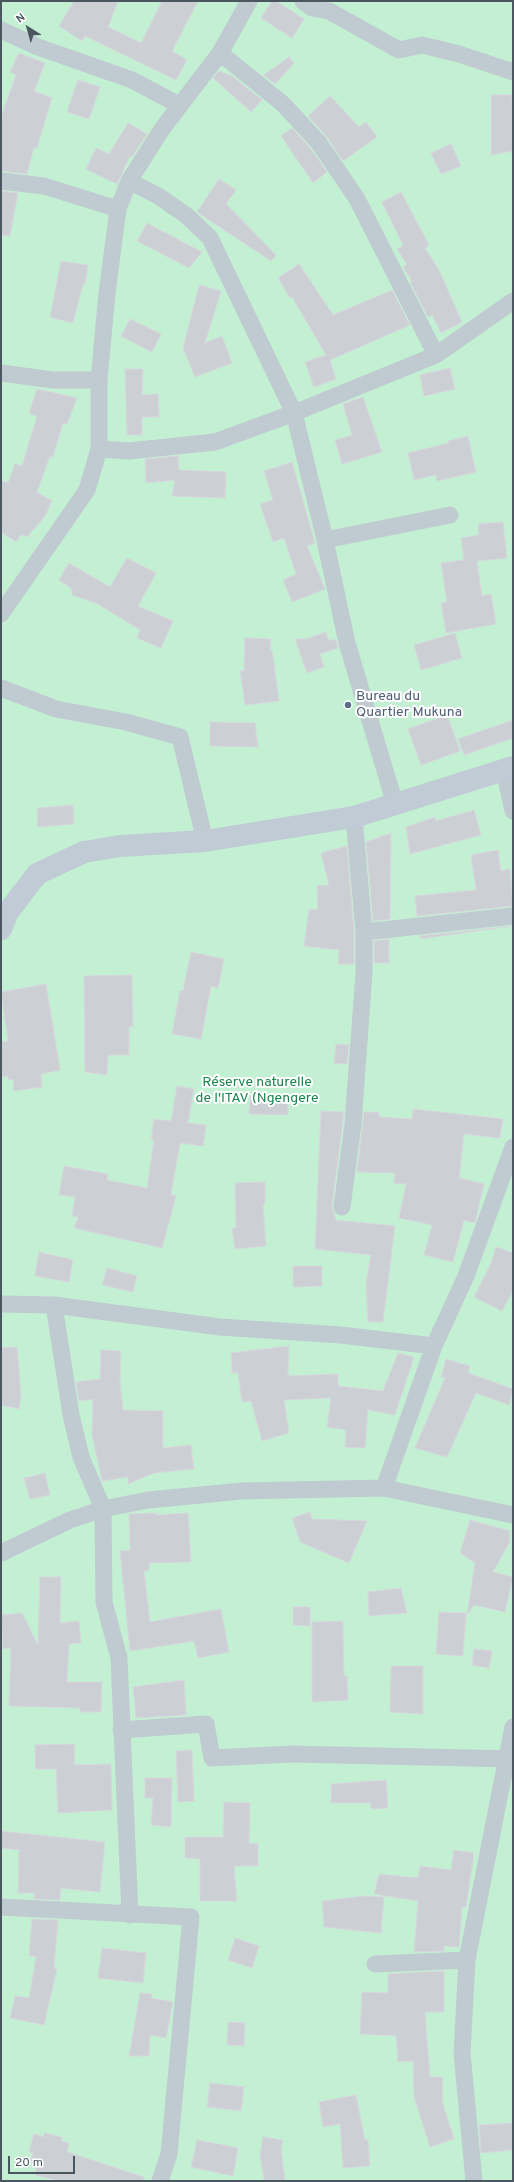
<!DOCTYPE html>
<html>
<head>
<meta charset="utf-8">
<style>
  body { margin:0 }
  #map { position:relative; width:514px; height:2182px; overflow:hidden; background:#f4f2f2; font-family:Overpass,sans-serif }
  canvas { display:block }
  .frame { position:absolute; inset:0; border:2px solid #4a5660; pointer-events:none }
  .north { position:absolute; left:8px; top:8px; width:40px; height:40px; -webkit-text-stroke:3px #fff; paint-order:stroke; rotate:323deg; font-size:11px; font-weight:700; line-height:16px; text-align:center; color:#4a5660 }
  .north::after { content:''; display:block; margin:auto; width:14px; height:18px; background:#4a5660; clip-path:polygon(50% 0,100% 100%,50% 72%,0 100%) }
  .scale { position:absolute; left:8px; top:2156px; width:67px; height:18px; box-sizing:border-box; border:2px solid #4a5660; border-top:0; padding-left:5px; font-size:12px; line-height:14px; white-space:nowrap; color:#4a5660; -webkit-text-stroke:3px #fff; paint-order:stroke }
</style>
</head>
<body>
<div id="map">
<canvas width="514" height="2182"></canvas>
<div class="frame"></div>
<div class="north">N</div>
<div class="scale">20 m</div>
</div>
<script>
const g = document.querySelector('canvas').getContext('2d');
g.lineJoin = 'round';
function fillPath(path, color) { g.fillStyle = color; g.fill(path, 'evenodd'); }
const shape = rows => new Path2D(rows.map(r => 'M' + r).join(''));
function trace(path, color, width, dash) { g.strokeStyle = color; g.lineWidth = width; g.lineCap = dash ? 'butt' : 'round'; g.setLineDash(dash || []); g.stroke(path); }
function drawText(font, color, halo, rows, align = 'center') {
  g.font = font + ' Overpass,sans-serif'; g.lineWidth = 4; g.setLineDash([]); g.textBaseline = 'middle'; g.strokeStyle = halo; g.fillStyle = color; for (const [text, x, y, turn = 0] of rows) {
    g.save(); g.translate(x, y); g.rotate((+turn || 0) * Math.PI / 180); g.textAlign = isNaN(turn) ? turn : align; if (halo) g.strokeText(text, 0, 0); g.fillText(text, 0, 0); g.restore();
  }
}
const green = shape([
  [1,1,513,1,513,2181,1,2181]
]);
const building = shape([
  [74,1,118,1,108,27,141,43,162,1,198,1,172,51,187,60,176,80,85,36,82,41,59,26,74,1],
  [272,1,276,1,304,19,292,38,261,18,272,1],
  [19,53,45,63,34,91,52,98,37,148,34,147,27,174,1,171,1,117,16,75,10,72,19,53],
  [289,57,294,63,275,84,264,75,289,57],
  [219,71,232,76,262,100,251,112,213,78,219,71],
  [78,80,100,87,89,119,67,112,78,80],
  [491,95,512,95,513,151,491,155,491,95],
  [330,96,359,127,366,122,377,137,343,161,327,137,308,116,330,96],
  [128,123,147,134,132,157,130,156,117,184,86,169,96,148,109,154,128,123],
  [292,128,311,149,327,172,313,183,281,136,292,128],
  [451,144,461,166,441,174,431,153,451,144],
  [219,179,236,190,226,204,276,255,271,261,197,212,219,179],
  [1,191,18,193,10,236,1,235,1,191],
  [401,192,429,245,425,248,439,270,462,322,441,333,432,315,428,317,410,282,412,281,403,267,407,264,397,249,403,245,382,202,401,192],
  [147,223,202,252,189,268,137,241,147,223],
  [61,261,88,265,85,285,83,284,73,323,50,317,61,261],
  [299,264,333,315,392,290,410,325,330,360,336,379,314,387,305,362,326,355,292,297,290,298,278,278,299,264],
  [199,285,221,291,205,343,222,336,232,363,195,377,183,348,199,285],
  [130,319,161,334,152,352,121,336,130,319],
  [450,368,455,389,424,396,420,375,450,368],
  [125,369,143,369,142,395,158,394,159,417,142,417,142,435,127,435,125,369],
  [37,389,77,398,67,424,63,423,53,457,50,456,37,492,52,501,45,516,27,537,21,534,16,542,1,532,1,481,8,483,15,463,22,466,37,416,29,413,37,389],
  [363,397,382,452,342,464,335,440,352,435,343,404,363,397],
  [468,436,476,472,437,481,436,475,414,480,408,453,449,443,448,441,468,436],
  [178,456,179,470,226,472,225,498,172,496,175,480,146,483,145,459,178,456],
  [292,462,315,543,307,546,325,589,292,602,283,580,296,574,284,538,273,542,260,504,273,500,264,471,292,462],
  [503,522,507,558,477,561,482,596,491,594,496,624,446,633,441,603,447,602,441,563,464,560,461,538,479,535,478,524,503,522],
  [127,558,156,573,138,606,173,621,161,648,137,638,140,630,98,604,72,595,71,588,59,580,69,563,110,587,127,558],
  [326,632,329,640,336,640,338,648,320,654,324,667,307,673,295,639,306,639,326,632],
  [455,633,462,658,421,670,414,645,455,633],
  [245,638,271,639,270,651,272,650,279,701,245,705,240,671,244,671,245,638],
  [447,715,460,751,421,765,408,729,447,715],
  [513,720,513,738,464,755,458,739,513,720],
  [210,722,255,723,258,747,210,746,210,722],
  [73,805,74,824,38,827,37,808,73,805],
  [474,810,481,835,410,854,406,827,435,817,436,821,474,810],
  [391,833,390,919,373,921,366,842,391,833],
  [347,846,354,932,354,964,338,964,339,950,304,946,309,909,318,910,317,886,329,885,321,853,347,846],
  [498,850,501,871,510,869,513,906,417,916,415,896,476,890,471,855,498,850],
  [513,926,420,939,420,936,513,926],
  [389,939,389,963,374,963,374,941,389,939],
  [191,952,224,959,218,988,211,986,201,1039,172,1034,180,990,183,991,191,952],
  [132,975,133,1026,129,1027,129,1055,108,1055,107,1075,85,1072,84,976,132,975],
  [46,984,60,1070,41,1074,42,1087,14,1091,13,1079,8,1080,8,1076,1,1077,1,1042,8,1041,1,992,46,984],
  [336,1044,349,1045,347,1064,334,1063,336,1044],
  [177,1086,194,1089,188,1123,206,1125,203,1146,180,1143,171,1195,176,1196,162,1248,74,1228,78,1217,72,1216,75,1197,59,1195,64,1166,108,1174,107,1180,147,1188,154,1140,151,1140,154,1119,171,1121,177,1086],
  [250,1096,288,1097,288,1115,249,1114,250,1096],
  [413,1109,503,1119,500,1138,464,1134,459,1178,484,1184,475,1223,464,1220,453,1262,424,1255,432,1225,399,1218,406,1184,394,1183,395,1173,357,1172,364,1112,379,1112,379,1117,412,1119,413,1109],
  [321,1111,344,1112,332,1206,336,1220,395,1226,383,1322,368,1322,366,1282,371,1255,315,1249,321,1111],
  [265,1182,265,1204,263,1205,266,1246,235,1249,232,1228,236,1228,235,1183,265,1182],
  [496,1247,513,1253,513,1290,502,1311,474,1297,492,1261,496,1247],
  [39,1252,73,1260,69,1282,35,1276,39,1252],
  [293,1266,322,1266,322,1286,293,1287,293,1266],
  [107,1268,137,1276,133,1292,102,1285,107,1268],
  [289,1346,288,1376,338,1374,338,1386,383,1391,398,1353,414,1357,395,1415,368,1410,365,1448,345,1447,346,1430,327,1427,331,1398,284,1400,289,1433,262,1441,251,1401,242,1402,238,1373,232,1373,231,1353,289,1346],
  [17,1347,21,1395,19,1409,1,1405,1,1348,17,1347],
  [101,1350,121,1351,120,1382,123,1410,163,1411,163,1448,191,1445,194,1469,154,1473,128,1484,128,1477,102,1481,92,1435,93,1399,79,1401,76,1382,100,1379,101,1350],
  [446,1359,470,1366,468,1373,513,1389,509,1405,476,1393,447,1457,415,1448,445,1378,441,1377,446,1359],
  [45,1473,50,1495,30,1499,24,1478,45,1473],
  [310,1512,312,1519,367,1521,349,1563,300,1542,292,1518,310,1512],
  [156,1513,156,1515,188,1513,191,1562,149,1563,149,1570,144,1571,150,1622,221,1609,229,1652,198,1658,194,1641,130,1651,120,1551,130,1550,129,1514,156,1513],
  [470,1520,510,1531,509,1543,493,1572,513,1577,505,1612,474,1605,467,1615,475,1563,460,1553,470,1520],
  [40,1577,61,1577,60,1623,79,1621,81,1643,69,1644,67,1682,102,1682,101,1712,80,1712,80,1708,9,1706,11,1648,3,1649,1,1615,22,1613,38,1645,40,1577],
  [401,1588,407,1613,369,1616,368,1592,401,1588],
  [293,1607,310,1607,310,1626,293,1625,293,1607],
  [439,1612,466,1613,463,1656,436,1654,439,1612],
  [343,1621,344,1676,347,1676,348,1700,312,1702,312,1622,343,1621],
  [474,1649,492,1651,489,1668,472,1665,474,1649],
  [391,1666,423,1666,423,1714,390,1712,391,1666],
  [184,1680,186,1715,136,1718,133,1687,184,1680],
  [75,1744,74,1765,111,1764,112,1810,58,1813,56,1769,35,1769,35,1745,75,1744],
  [192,1750,194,1801,178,1802,176,1751,192,1750],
  [145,1778,172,1778,171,1827,151,1825,153,1798,145,1798,145,1778],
  [386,1780,388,1808,371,1809,371,1803,331,1803,331,1784,386,1780],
  [224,1802,250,1803,249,1844,258,1843,258,1866,234,1866,237,1901,200,1901,200,1859,185,1858,185,1837,223,1837,224,1802],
  [1,1831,105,1842,100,1892,61,1888,60,1900,34,1899,34,1893,18,1893,19,1850,1,1848,1,1831],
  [454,1850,474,1853,466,1907,462,1907,459,1947,444,1946,444,1951,414,1952,418,1901,374,1894,379,1874,418,1878,420,1866,451,1870,454,1850],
  [364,1896,384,1897,381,1933,324,1927,322,1901,364,1896],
  [32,1919,58,1920,54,1968,57,1969,44,2025,10,2018,15,1996,29,1998,36,1957,29,1956,32,1919],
  [235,1938,259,1946,252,1968,228,1960,235,1938],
  [102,1948,146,1953,143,1983,98,1978,102,1948],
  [444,1971,444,2012,425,2012,430,2077,442,2077,443,2104,454,2139,430,2147,414,2097,413,2061,398,2062,396,2036,360,2034,362,1992,388,1993,388,1974,444,1971],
  [140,1993,152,1994,151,1998,173,2002,166,2038,150,2035,149,2056,129,2056,140,1993],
  [228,2022,245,2023,244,2046,227,2045,228,2022],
  [210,2083,244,2087,241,2111,207,2107,210,2083],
  [356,2095,365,2140,368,2139,370,2166,343,2168,340,2124,323,2127,319,2102,356,2095],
  [513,2123,513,2150,481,2153,479,2125,513,2123],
  [44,2133,62,2137,61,2141,69,2143,67,2152,144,2177,144,2181,59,2181,35,2175,37,2164,31,2162,33,2153,29,2152,34,2134,44,2137,44,2133],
  [263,2137,283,2140,281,2149,285,2181,264,2181,260,2154,263,2137],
  [197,2140,238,2148,233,2176,191,2167,197,2140]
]);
const street = shape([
  [303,1,312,8,329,11,399,50,422,45,459,54,513,72],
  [1,30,38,47,132,80,179,105],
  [220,53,283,104,319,143,357,199,436,355],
  [1,181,44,186,118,209],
  [129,181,160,197,187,216,210,238,294,413,325,540,347,643,395,804],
  [1,373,53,380,99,380],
  [99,449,129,451,215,442,294,413,436,355,513,301],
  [325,540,450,515],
  [1,614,87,490,99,449,99,380,107,293,118,209,129,181,162,129,220,53,249,1],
  [1,688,56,709,126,722,180,737,205,841],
  [504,770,513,811],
  [364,932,513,916],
  [342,1207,353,1124,364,973,364,932,354,817],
  [1,1304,54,1305,220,1327,341,1335,434,1346],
  [54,1305,71,1415,81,1457,103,1509,104,1602,119,1658,130,1915],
  [384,1488,434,1346,466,1276,513,1147],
  [1,1553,70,1520,103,1509,148,1500,242,1491,384,1488,513,1515],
  [121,1730,206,1724,212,1758,292,1754,513,1759],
  [1,1907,191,1917,169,2154,160,2181],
  [375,1964,467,1960],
  [474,2181,462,2053,467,1960,513,1727]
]);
const secondary = shape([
  [1,929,8,912,37,874,84,852,120,846,205,841,354,817,513,767]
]);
const markers = [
  [348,705,4,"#5c6f8a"]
];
const serviceNames = [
  ["Bureau du",356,697],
  ["Quartier Mukuna",356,713]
];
const parkNames = [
  ["Réserve naturelle",257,1083],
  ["de l'ITAV (Ngengere",257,1099]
];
fillPath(green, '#c3f0d3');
fillPath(building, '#cccfd4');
trace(building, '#d6d8dd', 1);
trace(street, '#c0cad1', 17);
trace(secondary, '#c0cbd5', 22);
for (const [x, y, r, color] of markers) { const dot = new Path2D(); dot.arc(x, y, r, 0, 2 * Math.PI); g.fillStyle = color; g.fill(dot); trace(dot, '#fff', 1.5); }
drawText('14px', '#4e5e75', '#fff', serviceNames, 'left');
drawText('14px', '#19834c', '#fff', parkNames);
</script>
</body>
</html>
